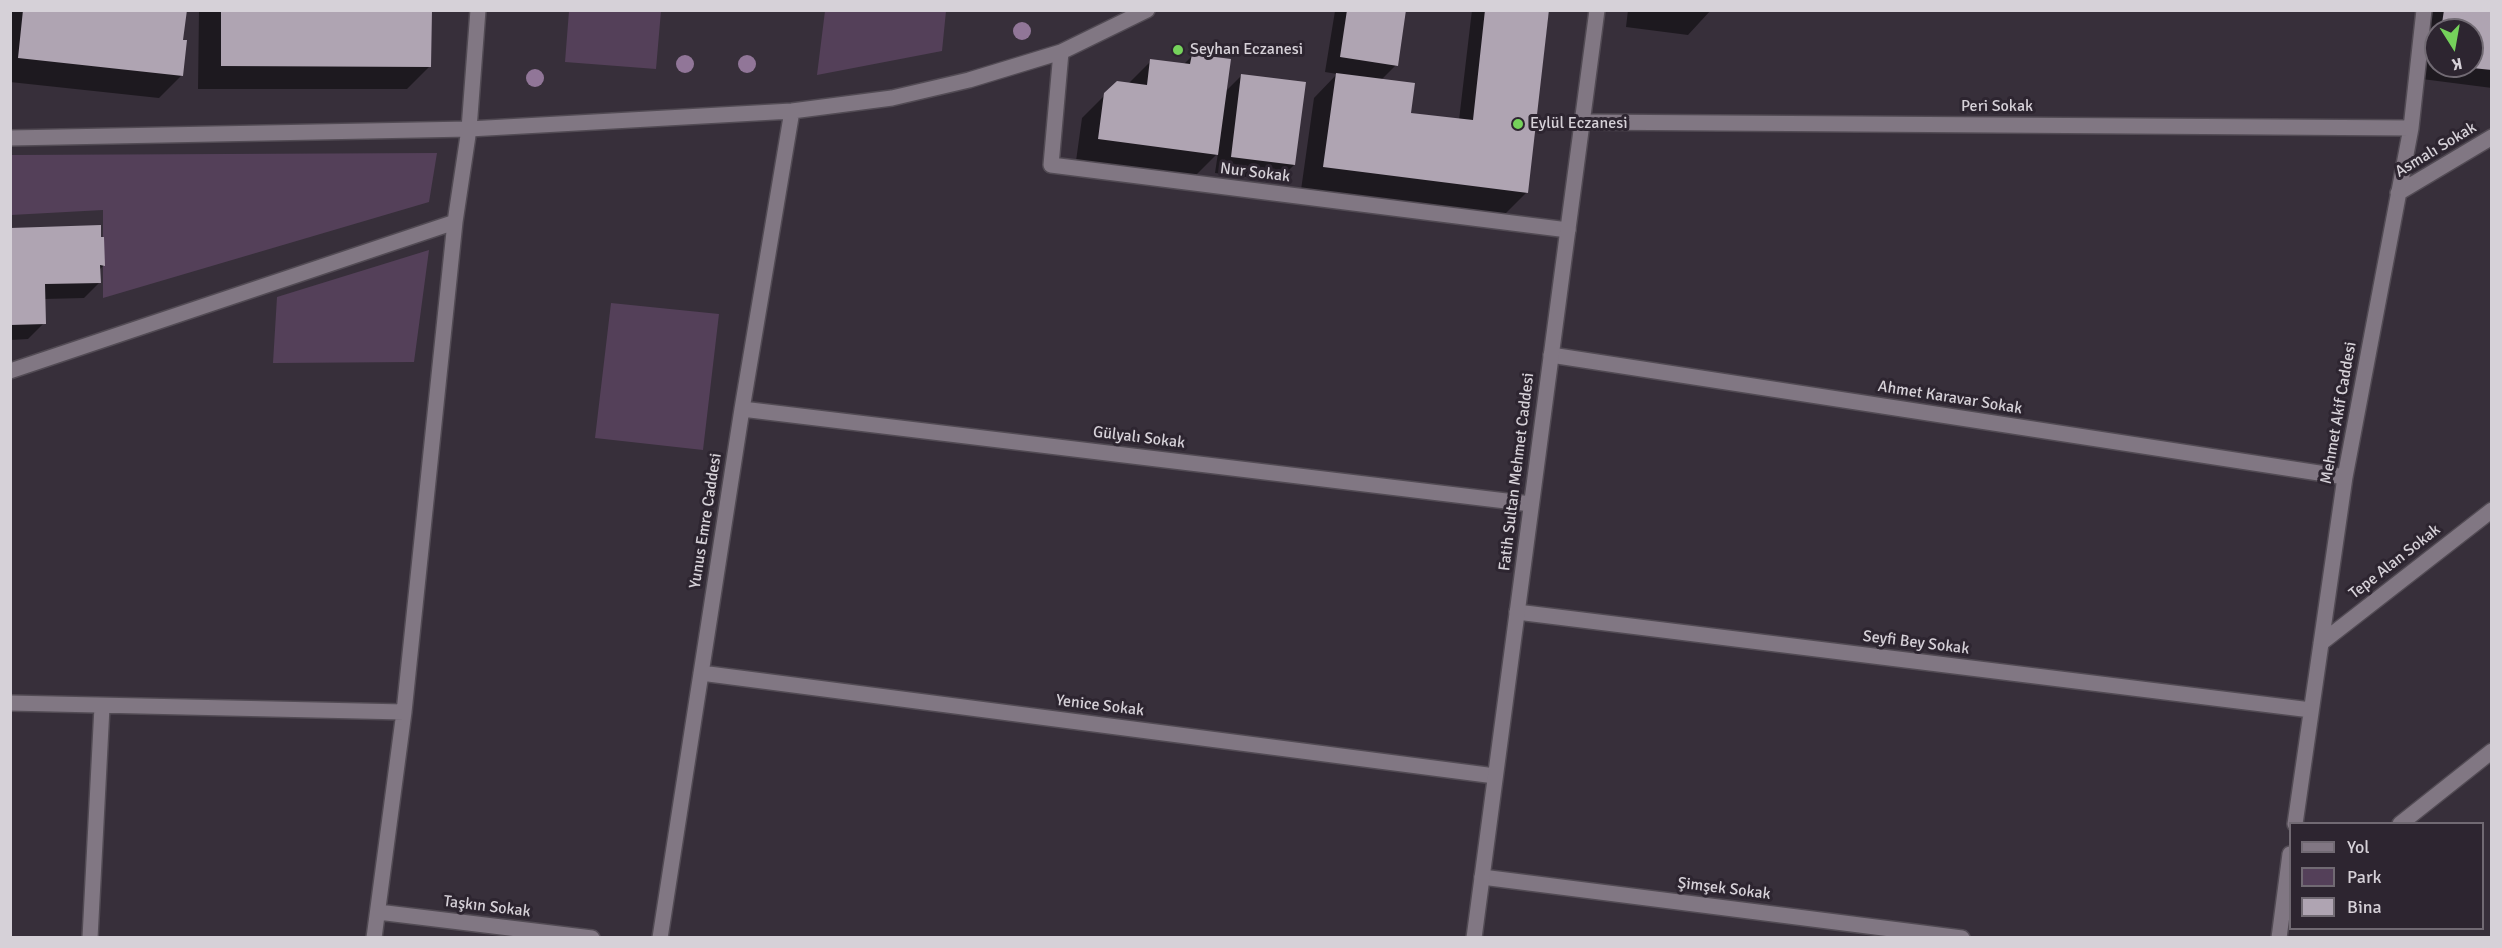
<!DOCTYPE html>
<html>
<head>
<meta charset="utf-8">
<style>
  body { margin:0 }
  #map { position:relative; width:2502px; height:948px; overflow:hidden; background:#372f3a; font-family:Signika,sans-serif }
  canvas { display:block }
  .frame { position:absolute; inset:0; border:12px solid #d6d1d8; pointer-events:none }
  .legend { position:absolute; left:2289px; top:822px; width:195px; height:108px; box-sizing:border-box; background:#2d2530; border:2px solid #716a73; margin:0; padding:8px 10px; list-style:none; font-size:18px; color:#d6d1d8 }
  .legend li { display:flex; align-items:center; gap:12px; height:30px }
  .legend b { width:30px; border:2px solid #716a73 }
  .north { position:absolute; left:2424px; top:18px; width:60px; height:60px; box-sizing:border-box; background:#2d2530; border:2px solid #716a73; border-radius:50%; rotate:169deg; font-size:16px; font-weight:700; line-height:24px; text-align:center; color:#d6d1d8 }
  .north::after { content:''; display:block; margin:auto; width:21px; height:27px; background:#75d25b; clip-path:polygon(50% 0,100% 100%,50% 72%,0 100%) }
</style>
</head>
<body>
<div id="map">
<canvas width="2502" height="948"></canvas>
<div class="frame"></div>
<ul class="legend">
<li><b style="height:8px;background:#817783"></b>Yol</li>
<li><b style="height:16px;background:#544059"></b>Park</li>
<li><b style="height:16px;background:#afa4b2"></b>Bina</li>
</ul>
<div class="north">K</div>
</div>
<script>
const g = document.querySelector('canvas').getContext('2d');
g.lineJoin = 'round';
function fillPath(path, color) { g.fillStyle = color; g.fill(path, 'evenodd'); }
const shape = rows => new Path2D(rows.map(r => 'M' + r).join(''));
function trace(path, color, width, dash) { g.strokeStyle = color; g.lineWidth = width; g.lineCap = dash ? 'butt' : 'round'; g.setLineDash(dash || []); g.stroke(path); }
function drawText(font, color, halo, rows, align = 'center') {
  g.font = font + ' Signika,sans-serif'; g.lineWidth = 6; g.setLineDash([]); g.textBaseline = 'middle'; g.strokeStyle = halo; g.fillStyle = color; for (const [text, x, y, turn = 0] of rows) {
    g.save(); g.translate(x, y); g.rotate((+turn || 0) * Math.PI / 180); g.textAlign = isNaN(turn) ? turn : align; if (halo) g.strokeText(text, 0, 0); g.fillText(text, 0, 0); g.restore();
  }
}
const green = shape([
  [569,11,661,11,656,69,565,62],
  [825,11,946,11,942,51,817,75],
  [437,153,429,202,103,298,103,210,11,215,11,155],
  [429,250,414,362,273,363,277,297],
  [611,303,719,314,703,450,595,438]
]);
const shadow = shape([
  [10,10,185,10,181,41,182,75,159,98,10,82],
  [199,10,430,10,430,66,407,89,198,89],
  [1405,10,1396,65,1381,80,1409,114,1459,120,1472,10,1549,10,1526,193,1503,216,1301,190,1314,98,1337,74,1325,72,1335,11],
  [1628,10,1711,10,1688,35,1626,27],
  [2431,10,2492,10,2492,88,2422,79],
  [2436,30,2472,30,2472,66,2436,66],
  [1192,56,1225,92,1242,75,1294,165,1278,181,1215,173,1218,153,1194,177,1076,161,1082,118,1118,82,1128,84,1151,61,1183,65],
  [10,229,104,265,99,270,100,282,84,298,44,299,44,323,28,339,10,340]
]);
const building = shape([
  [23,10,187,10,183,40,187,40,183,76,18,58],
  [221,10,432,10,431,67,221,66],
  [1347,10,1406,10,1398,66,1340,57],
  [1485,10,1549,10,1528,193,1323,167,1336,73,1415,83,1411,113,1473,120],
  [2444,10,2492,10,2492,70,2472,68,2472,30,2441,30],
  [1192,54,1231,59,1218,155,1098,139,1104,93,1117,81,1147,85,1150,59,1190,64],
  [1241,74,1306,82,1295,165,1231,157],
  [101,225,101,237,104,237,105,266,100,265,101,283,45,284,46,324,10,325,10,228]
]);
const minor = shape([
  [1061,52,1051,165,1568,230],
  [1582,122,2411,128],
  [10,138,469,129,792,111,892,98,969,80,1061,52,1147,10],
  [2398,193,2492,137],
  [1551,355,2345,477],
  [10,371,455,222],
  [742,409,1531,504],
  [1517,612,2311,710],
  [2321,643,2492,510],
  [701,673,1495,776],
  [10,703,404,712],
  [2295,824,2345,477,2411,128,2424,10],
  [2400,824,2492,751],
  [1482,877,1962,938],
  [378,912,592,938],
  [90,938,102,707],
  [374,938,404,712,455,222,469,129,478,10],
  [660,938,742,409,792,111],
  [2279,938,2290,854]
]);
const tertiary = shape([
  [1474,938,1597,10]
]);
const trees = [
  [1022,31],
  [685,64],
  [747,64],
  [535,78]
];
const markers = [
  [1178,50,6,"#75d25b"],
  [1518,124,6,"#75d25b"]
];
const poiNames = [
  ["Seyhan Eczanesi",1190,50],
  ["Eylül Eczanesi",1530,124]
];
const streetNames = [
  ["Peri Sokak",1997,107],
  ["Asmalı Sokak",2436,150,-31],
  ["Nur Sokak",1255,173,7],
  ["Ahmet Karavar Sokak",1950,398,9],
  ["Mehmet Akif Caddesi",2339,413,-80],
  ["Gülyalı Sokak",1139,438,7],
  ["Fatih Sultan Mehmet Caddesi",1517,472,-83],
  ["Yunus Emre Caddesi",706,521,-81],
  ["Tepe Alan Sokak",2395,562,-38],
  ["Seyfi Bey Sokak",1916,643,7],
  ["Yenice Sokak",1100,706,7],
  ["Şimşek Sokak",1724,889,7],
  ["Taşkın Sokak",487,907,7]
];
fillPath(green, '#544059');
fillPath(shadow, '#0007');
fillPath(building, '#afa4b2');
trace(minor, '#524b54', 18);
trace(tertiary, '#524b54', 18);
trace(minor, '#817783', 15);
trace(tertiary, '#817783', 15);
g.fillStyle = '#917698';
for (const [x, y] of trees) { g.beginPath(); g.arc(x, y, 9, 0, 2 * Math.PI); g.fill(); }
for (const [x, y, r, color] of markers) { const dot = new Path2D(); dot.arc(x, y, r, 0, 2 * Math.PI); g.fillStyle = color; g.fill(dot); trace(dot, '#2d2530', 2); }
drawText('16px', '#d6d1d8', '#2d2530', poiNames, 'left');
drawText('16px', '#d6d1d8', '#2d2530', streetNames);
</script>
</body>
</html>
